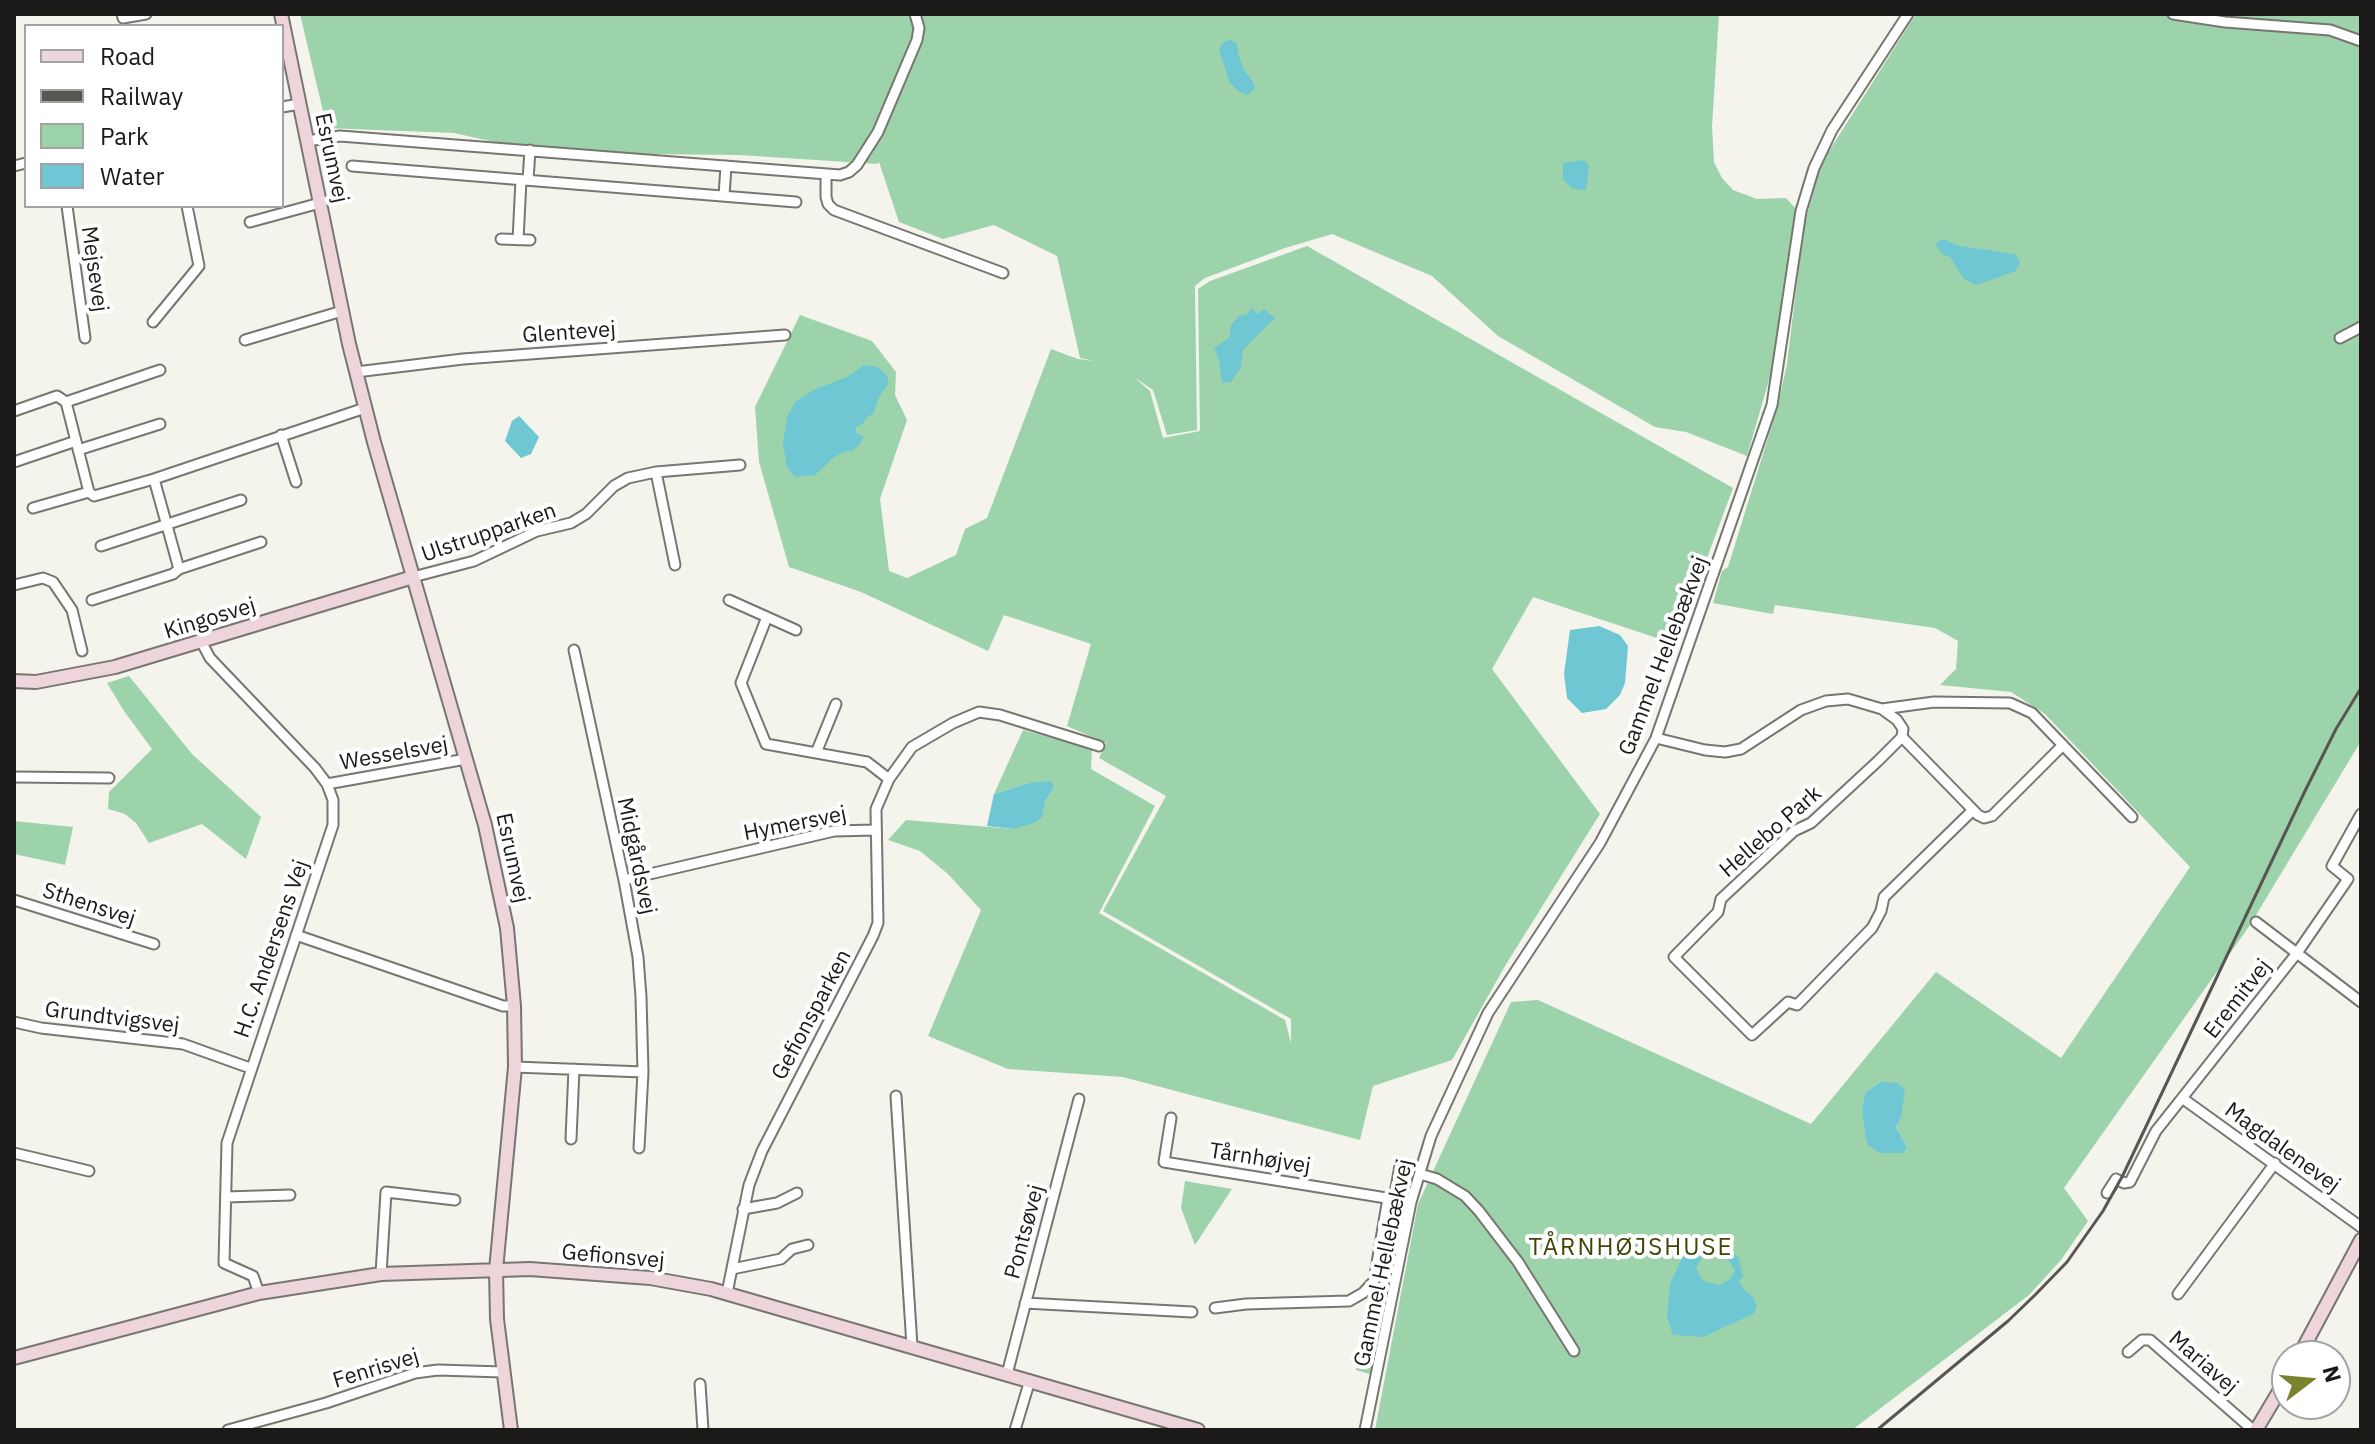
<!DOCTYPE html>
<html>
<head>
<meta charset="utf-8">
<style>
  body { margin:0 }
  #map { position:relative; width:2375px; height:1444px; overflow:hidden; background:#f4f3ec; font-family:"IBM Plex Sans",sans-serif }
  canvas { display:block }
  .frame { position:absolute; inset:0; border:16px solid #1b1a18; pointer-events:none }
  .legend { position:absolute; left:24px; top:24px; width:260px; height:184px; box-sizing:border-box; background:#fff; border:2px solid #a4a3a3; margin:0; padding:10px 14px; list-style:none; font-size:24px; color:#1b1a18 }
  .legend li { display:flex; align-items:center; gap:16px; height:40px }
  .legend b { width:40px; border:2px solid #a4a3a3 }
  .north { position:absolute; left:2271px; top:1340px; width:80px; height:80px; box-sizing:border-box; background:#fff; border:2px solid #a4a3a3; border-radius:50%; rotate:74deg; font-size:22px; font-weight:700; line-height:32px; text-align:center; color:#1b1a18 }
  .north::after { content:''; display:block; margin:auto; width:28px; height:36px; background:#7b822e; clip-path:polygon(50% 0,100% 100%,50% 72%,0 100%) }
</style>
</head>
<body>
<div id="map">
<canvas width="2375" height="1444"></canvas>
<div class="frame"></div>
<ul class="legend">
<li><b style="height:10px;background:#eed4db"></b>Road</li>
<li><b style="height:10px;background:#575652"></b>Railway</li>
<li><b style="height:22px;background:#9dd3ab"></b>Park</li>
<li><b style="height:22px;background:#70c7d4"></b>Water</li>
</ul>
<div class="north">N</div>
</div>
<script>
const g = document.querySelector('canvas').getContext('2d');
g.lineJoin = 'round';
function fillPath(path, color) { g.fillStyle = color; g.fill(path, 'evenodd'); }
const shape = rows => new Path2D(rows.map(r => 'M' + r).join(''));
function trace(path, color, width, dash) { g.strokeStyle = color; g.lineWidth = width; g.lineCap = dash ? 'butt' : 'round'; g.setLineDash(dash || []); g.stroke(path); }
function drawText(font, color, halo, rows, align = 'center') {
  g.font = font + ' "IBM Plex Sans",sans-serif'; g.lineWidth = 8; g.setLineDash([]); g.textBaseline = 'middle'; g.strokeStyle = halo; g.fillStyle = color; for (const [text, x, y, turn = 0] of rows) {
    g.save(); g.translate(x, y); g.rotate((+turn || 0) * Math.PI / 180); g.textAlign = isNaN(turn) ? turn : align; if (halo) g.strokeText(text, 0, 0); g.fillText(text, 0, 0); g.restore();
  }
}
const green = shape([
  [300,14,1719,14,1712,127,1714,162,1722,178,1733,190,1757,199,1786,198,1796,209,1771,373,1747,456,1686,432,1655,427,1498,336,1432,276,1332,234,1285,248,1205,278,1195,286,1197,430,1167,435,1153,390,1134,377,1150,391,1163,438,1200,431,1198,289,1210,281,1307,246,1733,488,1675,644,1533,597,1492,669,1600,814,1505,966,1452,1060,1373,1086,1360,1140,1123,1077,1008,1069,928,1036,981,910,948,874,920,851,888,840,906,820,1013,829,1045,802,1054,787,1029,783,994,794,1023,730,1092,749,1091,769,1155,806,1099,913,1285,1020,1291,1043,1291,1019,1103,911,1166,796,1099,758,1106,743,1067,726,1091,644,1004,615,988,651,861,592,789,567,759,462,755,407,800,315,872,341,896,372,895,395,907,420,880,499,889,571,907,578,956,555,965,529,987,518,1051,349,1078,359,1095,361,1080,358,1057,256,994,225,943,239,899,222,879,162,877,164,739,155,647,154,499,143,454,133,327,128],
  [1916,14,2361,14,2361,741,2250,925,2064,1188,2088,1221,2061,1260,2029,1295,1852,1430,1375,1430,1418,1204,1511,1002,1538,1000,1811,1124,1936,972,2061,1058,2190,867,2045,714,2011,692,1940,685,1956,669,1958,641,1935,628,1775,605,1773,614,1713,603,1722,571,1728,567,1777,409,1787,364,1804,225,1822,162],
  [1880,1082,1901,1118,1896,1127,1907,1147,1865,1124,1862,1109,1865,1093],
  [129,676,192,754,261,817,246,859,202,824,149,843,136,823,125,814,108,809,109,792,152,749,124,711,107,683],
  [14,821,73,827,65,865,14,854],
  [1185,1181,1232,1189,1195,1245,1181,1208],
  [1386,1285,1370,1374,1356,1370,1369,1304,1380,1286]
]);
const water = shape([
  [1231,40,1237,43,1238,54,1244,70,1253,82,1255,89,1247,95,1238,91,1229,81,1219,50,1223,42],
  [1584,160,1589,166,1586,190,1582,190,1572,188,1563,180,1563,163],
  [1943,239,1959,246,2015,254,2020,262,2016,271,1976,285,1964,279,1950,257,1942,254,1935,244],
  [1252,307,1257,314,1264,309,1275,318,1243,350,1241,367,1231,382,1222,383,1219,360,1214,348,1229,338,1231,325,1239,316,1248,314],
  [864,365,878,367,888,377,888,384,879,397,873,414,867,417,863,424,856,427,856,433,863,436,861,443,853,451,846,451,834,457,815,475,795,477,787,467,783,444,787,417,795,402,813,390,847,377],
  [519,416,539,437,531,454,521,458,505,441,512,421],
  [1599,626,1620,635,1628,646,1625,683,1620,695,1606,709,1582,713,1567,698,1564,674,1570,630],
  [1051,781,1054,787,1045,802,1042,817,1034,823,1013,829,987,826,994,794,1029,783],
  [1880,1082,1897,1083,1905,1089,1901,1118,1896,1127,1907,1147,1903,1153,1880,1153,1868,1145,1866,1139,1862,1109,1865,1093],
  [1714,1241,1738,1256,1743,1276,1739,1281,1744,1290,1753,1297,1757,1307,1753,1314,1703,1337,1673,1335,1667,1317,1670,1284,1683,1256,1693,1245],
  [1705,1252,1728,1260,1735,1270,1730,1279,1720,1285,1703,1281,1696,1268]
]);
const street = shape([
  [122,14,123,18,146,14],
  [2173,14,2225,22,2330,30,2361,41],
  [282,107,300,104],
  [307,141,340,136,840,175,849,172,857,165,878,132,917,40,919,28,915,14],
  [14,166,26,163],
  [352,166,796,202],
  [826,174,826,197,828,204,834,210,1003,273],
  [528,180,530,150],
  [724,196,726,166],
  [67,206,85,338],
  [250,222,320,203],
  [501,239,530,240],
  [518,240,521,180],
  [153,322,199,266,187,206],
  [2340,338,2361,327],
  [245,340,342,311],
  [356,372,463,359,785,335],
  [66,402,160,370],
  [14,411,57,396,66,402,89,492,94,496,154,479,179,569,173,574,92,600],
  [281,435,296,482],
  [78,450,160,424],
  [14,462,76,441],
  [656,472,675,565],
  [154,479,365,408],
  [33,508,89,492],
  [101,546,241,500],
  [179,569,261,542],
  [413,577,474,561,537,531,571,523,586,514,614,486,628,478,656,472,740,465],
  [14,585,43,578,53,582,72,610,82,651],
  [729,600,796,630],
  [767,617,741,683,766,744,867,762,889,779],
  [202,643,210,658,315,768,327,784,333,800,333,825,227,1143,224,1263,253,1276,259,1293],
  [574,650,624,880,638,957,641,997,643,1072,639,1148],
  [1882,709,1934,702,2010,703,2032,713,2132,817],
  [1902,737,1978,815,1984,818,1992,816,2063,745],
  [1656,738,1705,750,1725,752,1741,749,1801,710,1826,701,1848,699,1882,709,1897,720,1903,729,1902,737,1878,761,1811,823,1794,831,1721,899,1718,912,1674,957,1752,1035,1788,1002,1797,1005,1872,928,1881,911,1884,897,1973,810],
  [816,753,836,704],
  [14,777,109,778],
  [327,784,466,759],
  [624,880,834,831,875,830],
  [14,900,154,944],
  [2256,922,2361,1002],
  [296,935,503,1006,514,1006],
  [14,1022,41,1028,183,1044,250,1068],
  [515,1067,643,1072],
  [896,1096,912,1346],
  [2182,1098,2361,1227],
  [1171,1118,1164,1162,1411,1202],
  [571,1139,574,1069],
  [14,1153,89,1171],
  [1420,1174,1437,1179,1465,1196,1479,1211,1518,1262,1574,1351],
  [2107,1193,2116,1179,2124,1183,2130,1182,2156,1131,2297,953,2348,879,2332,866,2361,814],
  [226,1197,290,1195],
  [1394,1199,1400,1166],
  [743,1209,777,1203,797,1193],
  [732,1269,781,1259,792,1249,808,1245],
  [381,1274,386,1192,455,1200],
  [727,1293,749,1185,762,1151,873,936,878,923,876,809,889,779,912,747,953,723,979,712,1000,715,1099,746],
  [2178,1294,2275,1163],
  [1025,1303,1192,1312],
  [1215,1308,1246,1304,1349,1301,1363,1293,1374,1281,1388,1198],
  [2128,1352,2142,1340,2150,1340,2253,1430],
  [1007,1374,1079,1099],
  [700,1384,703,1430],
  [228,1430,326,1403,415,1373,438,1370,503,1372],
  [1015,1430,1030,1380],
  [1365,1430,1411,1202,1431,1136,1488,1013,1600,843,1656,738,1772,405,1801,211,1814,168,1832,130,1908,14]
]);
const secondary = shape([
  [281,14,349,344,374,442,485,825,507,928,514,1006,515,1067,496,1270,497,1319,511,1430],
  [14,681,36,682,115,667,413,577],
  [2299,1356,2361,1240],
  [14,1358,259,1293,381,1274,530,1269,650,1278,711,1289,1198,1430],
  [2256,1430,2287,1378]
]);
const rail = shape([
  [1877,1430,2008,1321,2035,1295,2067,1262,2103,1211,2123,1175,2305,791,2336,729,2361,688]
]);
const streetNames = [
  ["Esrumvej",331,158,78],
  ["Mejsevej",94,269,82],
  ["Glentevej",569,333,-4],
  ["Ulstrupparken",489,533,-19],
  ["Kingosvej",210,619,-17],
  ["Gammel Hellebækvej",1664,656,-69],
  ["Wesselsvej",394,754,-10],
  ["Hymersvej",795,824,-11],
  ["Hellebo Park",1771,832,-41],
  ["Midgårdsvej",636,856,78],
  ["Esrumvej",512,858,78],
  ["Sthensvej",89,905,18],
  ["H.C. Andersens Vej",272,949,-71],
  ["Eremitvej",2238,999,-52],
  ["Gefionsparken",812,1015,-62],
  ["Grundtvigsvej",112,1018,7],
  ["Magdalenevej",2282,1148,36],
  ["Tårnhøjvej",1260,1159,9],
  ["Pontsøvej",1025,1232,-75],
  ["Gefionsvej",613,1257,5],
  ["Gammel Hellebækvej",1384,1263,-78],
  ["Mariavej",2203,1363,41],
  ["Fenrisvej",376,1369,-17]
];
const neighbourhoodNames = [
  ["TÅRNHØJSHUSE",1631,1248]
];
fillPath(green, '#9dd3ab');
fillPath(water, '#70c7d4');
trace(street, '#787670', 13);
trace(secondary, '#787670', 16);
trace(street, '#fff', 9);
trace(secondary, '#eed4db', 12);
trace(rail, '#575652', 3);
drawText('22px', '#1b1a18', '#fff', streetNames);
g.letterSpacing = '2px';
drawText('24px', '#414607', '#fff', neighbourhoodNames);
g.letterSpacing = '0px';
</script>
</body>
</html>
